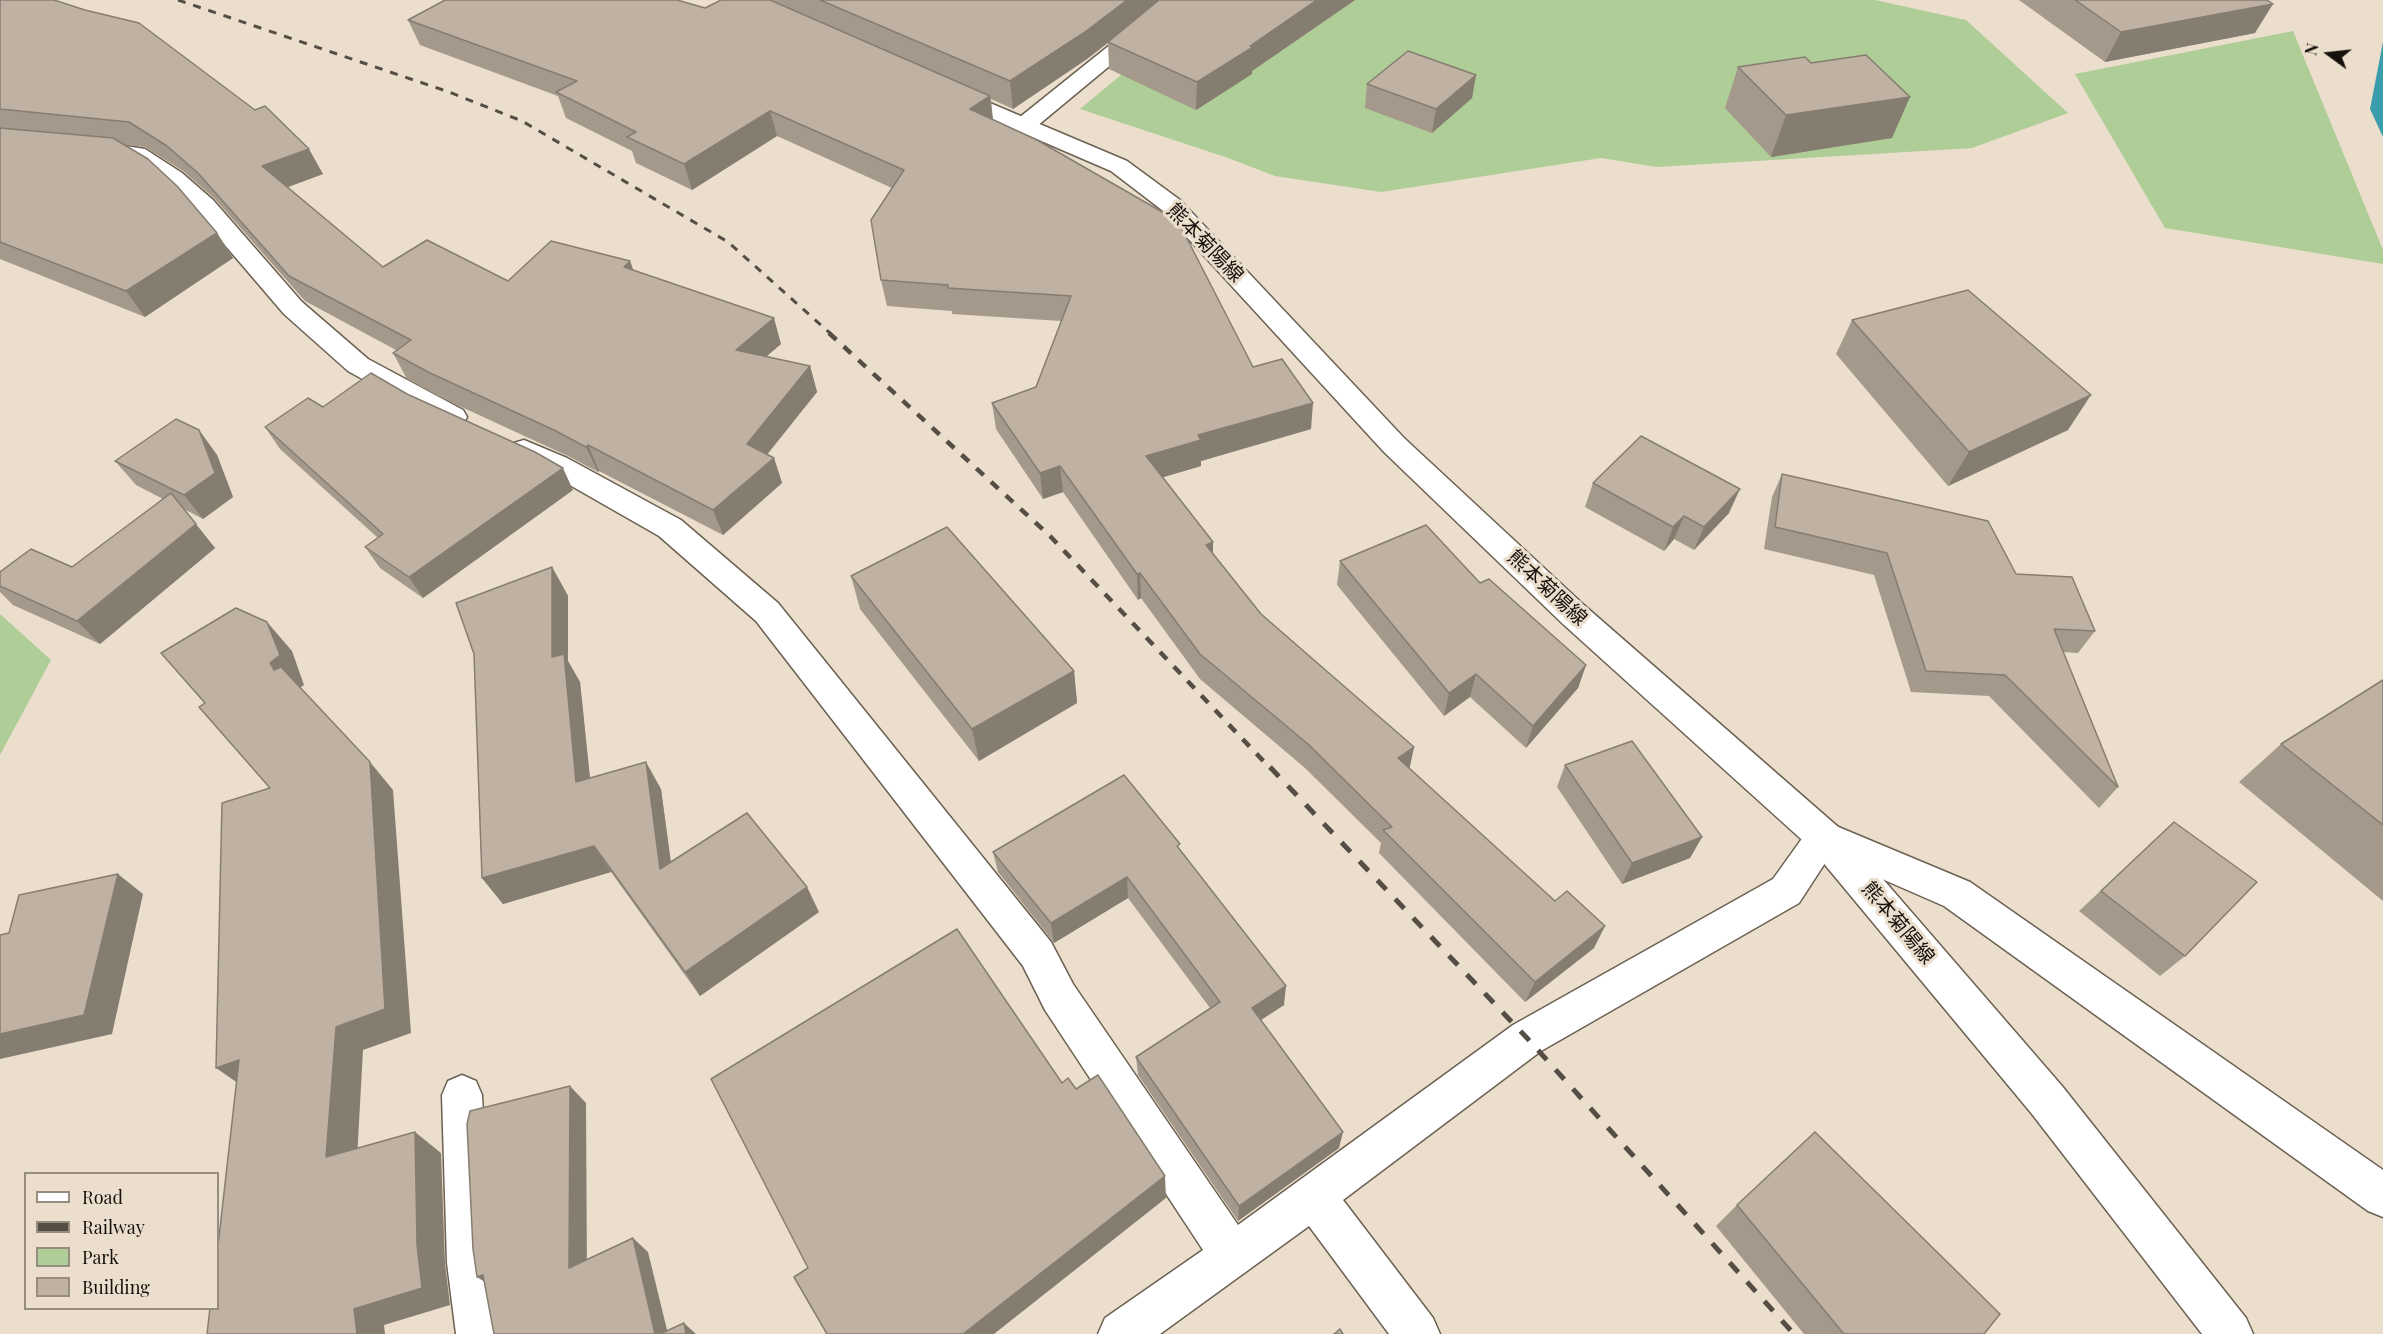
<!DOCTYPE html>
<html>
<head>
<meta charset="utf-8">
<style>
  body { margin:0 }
  #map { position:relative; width:2383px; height:1334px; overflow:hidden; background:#ebdecd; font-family:"Playfair Display",serif }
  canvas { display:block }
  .legend { position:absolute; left:24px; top:1172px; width:195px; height:138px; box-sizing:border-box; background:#ebdecd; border:2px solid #968c80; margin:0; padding:8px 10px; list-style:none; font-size:18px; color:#16110c }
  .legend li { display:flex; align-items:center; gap:12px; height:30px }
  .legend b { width:30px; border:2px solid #968c80 }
  .north { position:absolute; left:2299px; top:24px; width:60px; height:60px; -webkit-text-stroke:4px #ebdecd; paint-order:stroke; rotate:285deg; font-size:16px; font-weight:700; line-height:24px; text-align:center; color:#16110c }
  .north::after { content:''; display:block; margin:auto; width:21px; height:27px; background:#16110c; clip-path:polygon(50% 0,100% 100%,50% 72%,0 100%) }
</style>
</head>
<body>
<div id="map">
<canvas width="2383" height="1334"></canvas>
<ul class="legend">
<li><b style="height:8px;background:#fff"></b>Road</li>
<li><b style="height:8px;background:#554e45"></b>Railway</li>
<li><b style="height:16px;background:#aecd97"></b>Park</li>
<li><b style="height:16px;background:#bfb2a2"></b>Building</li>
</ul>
<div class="north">N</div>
</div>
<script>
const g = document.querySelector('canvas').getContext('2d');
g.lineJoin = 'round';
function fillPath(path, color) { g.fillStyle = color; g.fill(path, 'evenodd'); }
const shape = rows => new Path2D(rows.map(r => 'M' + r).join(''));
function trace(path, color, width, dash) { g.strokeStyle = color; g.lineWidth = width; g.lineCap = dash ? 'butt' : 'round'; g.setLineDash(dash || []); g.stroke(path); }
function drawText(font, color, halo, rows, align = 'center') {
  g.font = font + ' "Playfair Display","Noto Sans JP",serif'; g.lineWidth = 6; g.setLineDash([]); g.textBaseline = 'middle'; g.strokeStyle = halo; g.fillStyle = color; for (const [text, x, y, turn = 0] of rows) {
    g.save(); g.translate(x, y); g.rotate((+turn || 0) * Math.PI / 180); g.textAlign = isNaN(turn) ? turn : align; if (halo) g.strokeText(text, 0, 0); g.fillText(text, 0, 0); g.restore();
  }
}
const green = shape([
  [1211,0,1875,0,1966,20,2068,113,1972,148,1657,167,1601,158,1381,192,1275,176,1228,158,1080,109],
  [2293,31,2383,250,2383,264,2165,228,2075,74],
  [0,614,51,660,0,755]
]);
const water = shape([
  [2383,42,2383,137,2370,109]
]);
const service = shape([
  [462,1075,476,1081,482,1095,491,1263,502,1334,456,1334,447,1263,442,1095,448,1081,462,1075]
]);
const minor = shape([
  [1166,0,1189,0,1031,131,1023,133,1015,131,1012,126,1015,121,1166,0],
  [112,144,145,149,182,173,213,200,302,302,368,359,463,410,467,417,463,424,453,427,443,424,348,371,284,314,195,210,166,183,131,160,104,156,100,151,104,146,112,144],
  [524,440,567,458,681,520,778,603,1051,942,1073,984,1238,1225,1513,1025,1773,879,1811,826,1824,821,1837,826,1842,837,1799,903,1541,1051,1343,1200,1433,1318,1440,1334,1389,1334,1309,1226,1160,1334,1098,1334,1105,1318,1203,1250,1045,1010,1023,966,756,621,659,536,547,472,514,457,510,450,514,443,524,440]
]);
const tertiary = shape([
  [1824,821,1970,882,2383,1170,2383,1217,2368,1211,1944,906,1811,848,1806,837,1811,826,1824,821]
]);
const secondary = shape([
  [952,87,1127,161,1180,200,1404,438,1585,606,1837,826,2062,1086,2246,1318,2253,1334,2202,1334,2032,1114,1811,848,1563,624,1384,452,1162,210,1111,171,944,99,941,94,944,89,952,87]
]);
const railFar2 = shape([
  [178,0,449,92,522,121,728,242,831,334]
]);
const railFar1 = shape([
  [829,333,1050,536,1271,769]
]);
const rail = shape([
  [1270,767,1527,1038,1794,1334]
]);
const wall = shape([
  [0,0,323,174,288,187,383,267,508,281,630,261,633,270,781,344,766,356,810,366,817,392,767,455,774,458,782,483,723,535,599,471,598,472,568,456,442,398,407,379,393,353,396,350,305,301,214,198,183,171,145,147,124,145,217,233,233,258,145,317,0,259],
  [721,0,1355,0,1252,71,1252,74,1196,110,1109,69,1108,43,1087,59,1013,109,991,99,993,120,1253,367,1311,429,1201,461,1201,466,1163,477,1213,542,1213,555,1261,614,1414,747,1409,768,1594,948,1525,1002,1379,853,1381,843,1305,768,1200,679,1141,598,1138,600,1063,492,1043,499,996,429,992,403,1036,387,1061,321,952,314,952,311,887,306,881,280,892,188,777,136,692,190,636,163,632,151,566,118,558,96,420,45,408,20,705,8],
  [2019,0,2267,0,2255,33,2105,62],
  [1738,67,1892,138,1771,157,1725,108],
  [1476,75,1472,98,1432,133,1365,108,1367,84],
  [1852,320,2068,430,1948,486,1836,354],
  [323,407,573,490,423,598,380,568,365,547,378,538,280,449,265,427],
  [199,430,217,455,233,497,203,519,184,509,215,548,100,644,13,605,0,592,0,572,72,567,163,499,136,485,115,461],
  [1782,474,2016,574,2095,631,2078,653,2063,652,2118,787,2099,808,1989,696,1911,692,1874,575,1764,549,1772,497],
  [1593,483,1729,513,1694,550,1674,539,1664,551,1585,507],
  [1340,561,1480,583,1586,665,1578,688,1526,748,1470,697,1444,716,1337,585],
  [552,567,568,596,568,661,580,682,590,778,661,789,671,862,819,912,700,996,611,872,503,904,482,878],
  [851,576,1074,671,1077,703,979,761,860,609],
  [2383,680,2383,901,2239,782,2281,744],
  [1565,765,1702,837,1690,858,1622,884,1557,787],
  [2174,822,2185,956,2160,976,2079,911],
  [1180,850,1284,1005,1261,1020,1339,1148,1238,1221,1138,1075,1136,1057,1210,1008,1128,898,1054,943,998,872,993,852],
  [1737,1205,1984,1334,1804,1334,1716,1226]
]);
const shadedWall = shape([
  [1127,0,1162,0,1087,59,1013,109,1010,81],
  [1317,0,1355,0,1252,71,1252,74,1196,110,1197,82],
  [2273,4,2255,33,2105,62,2121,32],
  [1476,75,1472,98,1432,133,1436,109],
  [990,96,993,121,970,109],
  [1910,97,1892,138,1771,157,1786,115],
  [770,111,777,136,692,190,684,164],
  [309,149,323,174,277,191,262,166],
  [217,233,233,258,145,317,126,291],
  [630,261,639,286,624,267],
  [774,318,781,344,745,375,736,350],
  [810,366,817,392,755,469,747,444],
  [2091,395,2068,430,1948,486,1969,452],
  [1313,403,1311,429,1201,461,1201,466,1147,482,1146,456,1198,435],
  [199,430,217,455,233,497,203,519,184,495],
  [588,445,599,471,598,472,586,447],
  [774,458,782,483,723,535,713,510],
  [1060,466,1063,492,1043,499,1040,473],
  [563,468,573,490,423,598,409,577],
  [1740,489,1729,513,1694,550,1704,527],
  [171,493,215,548,100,644,77,621],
  [1684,516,1674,539,1664,551,1673,527],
  [1213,542,1213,568,1206,545],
  [552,567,568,596,568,661,580,682,593,808,576,782,552,657],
  [1140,573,1141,598,1138,600,1137,574],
  [267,622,292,651,304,685,294,692,274,670,270,663],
  [1586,665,1578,688,1526,748,1533,726],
  [1074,671,1077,703,979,761,972,729],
  [1476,674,1470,697,1444,716,1449,693],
  [1414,747,1409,771,1398,758],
  [370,762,393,790,411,1033,363,1050,356,1177,326,1157,336,1027],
  [646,762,661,789,675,895,660,869],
  [1702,837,1690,858,1622,884,1632,863],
  [594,846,611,872,503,904,482,878],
  [118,874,143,894,112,1034,0,1059,0,1034],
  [1127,877,1128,898,1054,943,1051,923],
  [807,887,819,912,700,996,685,972],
  [1605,926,1594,948,1525,1002,1535,982],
  [1286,986,1284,1005,1250,1027,1252,1008],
  [239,1060,248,1090,216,1068],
  [570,1086,586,1103,587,1281,569,1268],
  [415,1132,441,1153,445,1263,450,1305,384,1325,385,1334,357,1334,354,1309,417,1245],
  [1343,1132,1339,1148,1238,1221,1239,1206],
  [1165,1176,1166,1198,994,1334,963,1334],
  [633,1238,648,1252,668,1334,655,1334],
  [483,1275,497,1290,477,1277],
  [684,1323,696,1334,686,1334]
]);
const building = shape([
  [0,0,54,0,85,10,139,23,255,110,265,106,309,149,262,166,383,267,427,240,508,281,551,241,630,261,624,267,774,318,736,350,810,366,747,444,774,458,713,510,588,445,586,447,556,431,428,372,393,353,411,340,289,276,198,173,167,146,129,122,0,109,0,0],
  [445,0,677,0,705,8,721,0,770,0,990,96,970,109,1037,140,1178,221,1253,367,1282,359,1313,403,1198,435,1201,440,1146,456,1213,542,1206,545,1261,614,1414,747,1398,758,1555,901,1567,891,1605,926,1535,982,1383,830,1392,827,1308,744,1200,654,1140,573,1137,574,1060,466,1040,473,992,403,1036,387,1071,296,948,288,948,285,881,280,871,220,904,170,770,111,684,164,627,137,636,132,556,92,577,81,408,20,445,0],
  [820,0,1127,0,1085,32,1010,81,820,0],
  [1159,0,1317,0,1250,46,1253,47,1197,82,1108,42,1159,0],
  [2075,0,2267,0,2273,4,2121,32,2075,0],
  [1408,51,1476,75,1436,109,1367,84,1408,51],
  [1866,55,1910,97,1786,115,1738,67,1805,57,1811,63,1866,55],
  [0,128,113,138,148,159,177,186,217,233,126,291,0,242,0,128],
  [1968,290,2091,395,1969,452,1852,320,1968,290],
  [371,373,407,394,535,452,563,468,409,577,365,547,383,534,265,427,308,398,323,407,371,373],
  [176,419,199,430,215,473,184,495,115,461,176,419],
  [1641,436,1740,489,1704,527,1684,516,1673,527,1593,483,1641,436],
  [1782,474,1988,521,2016,574,2072,577,2095,631,2054,629,2118,787,2005,675,1926,671,1887,553,1775,527,1782,474],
  [171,493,196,524,77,621,0,586,0,572,31,549,72,567,171,493],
  [1426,525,1480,583,1489,579,1586,665,1533,726,1476,674,1449,693,1340,561,1426,525],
  [947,527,1074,671,972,729,851,576,947,527],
  [552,567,552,657,564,654,576,782,646,762,660,869,747,813,807,887,685,972,594,846,482,878,474,654,456,603,552,567],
  [236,608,267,622,280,655,270,663,274,670,281,667,370,762,385,1009,336,1027,326,1157,415,1132,417,1245,422,1288,354,1309,357,1334,207,1334,210,1308,218,1308,218,1246,239,1060,216,1068,222,803,270,788,199,707,205,703,161,653,236,608],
  [2383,680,2383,825,2281,744,2383,680],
  [1632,741,1702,837,1632,863,1565,765,1632,741],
  [1124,775,1180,844,1177,846,1286,986,1252,1008,1343,1132,1239,1206,1136,1057,1220,1002,1127,877,1051,923,993,852,1124,775],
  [2174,822,2257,882,2185,956,2101,891,2174,822],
  [118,874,84,1015,0,1034,0,935,9,933,19,895,118,874],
  [957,929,1062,1083,1068,1078,1076,1089,1098,1075,1165,1176,963,1334,827,1334,794,1277,808,1268,711,1079,957,929],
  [570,1086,569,1268,633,1238,655,1334,494,1334,483,1275,477,1277,473,1249,467,1124,470,1111,570,1086],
  [1815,1132,2000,1314,1984,1334,1844,1334,1737,1205,1815,1132],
  [684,1323,686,1334,660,1334,684,1323],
  [1340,1329,1343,1334,1334,1334,1340,1329]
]);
const streetNames = [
  ["熊本菊陽線",1205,243,46],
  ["熊本菊陽線",1547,588,43],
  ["熊本菊陽線",1898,923,50]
];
fillPath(green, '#aecd97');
fillPath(water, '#3b9dab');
trace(service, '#6b6051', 3);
trace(minor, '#6b6051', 3);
trace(tertiary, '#6b6051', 3);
trace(secondary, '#6b6051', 3);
fillPath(service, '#fff');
fillPath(minor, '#fff');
fillPath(tertiary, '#fff');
fillPath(secondary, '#fff');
trace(railFar2, '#554e45', 3, [8, 8]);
trace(railFar1, '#554e45', 4.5, [10, 10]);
trace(rail, '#554e45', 5, [13, 13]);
fillPath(wall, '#a4998b');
fillPath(shadedWall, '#867d71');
fillPath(building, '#bfb2a2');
trace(building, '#867d71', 1.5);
drawText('20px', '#16110c', '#ebdecd', streetNames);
</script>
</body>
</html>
